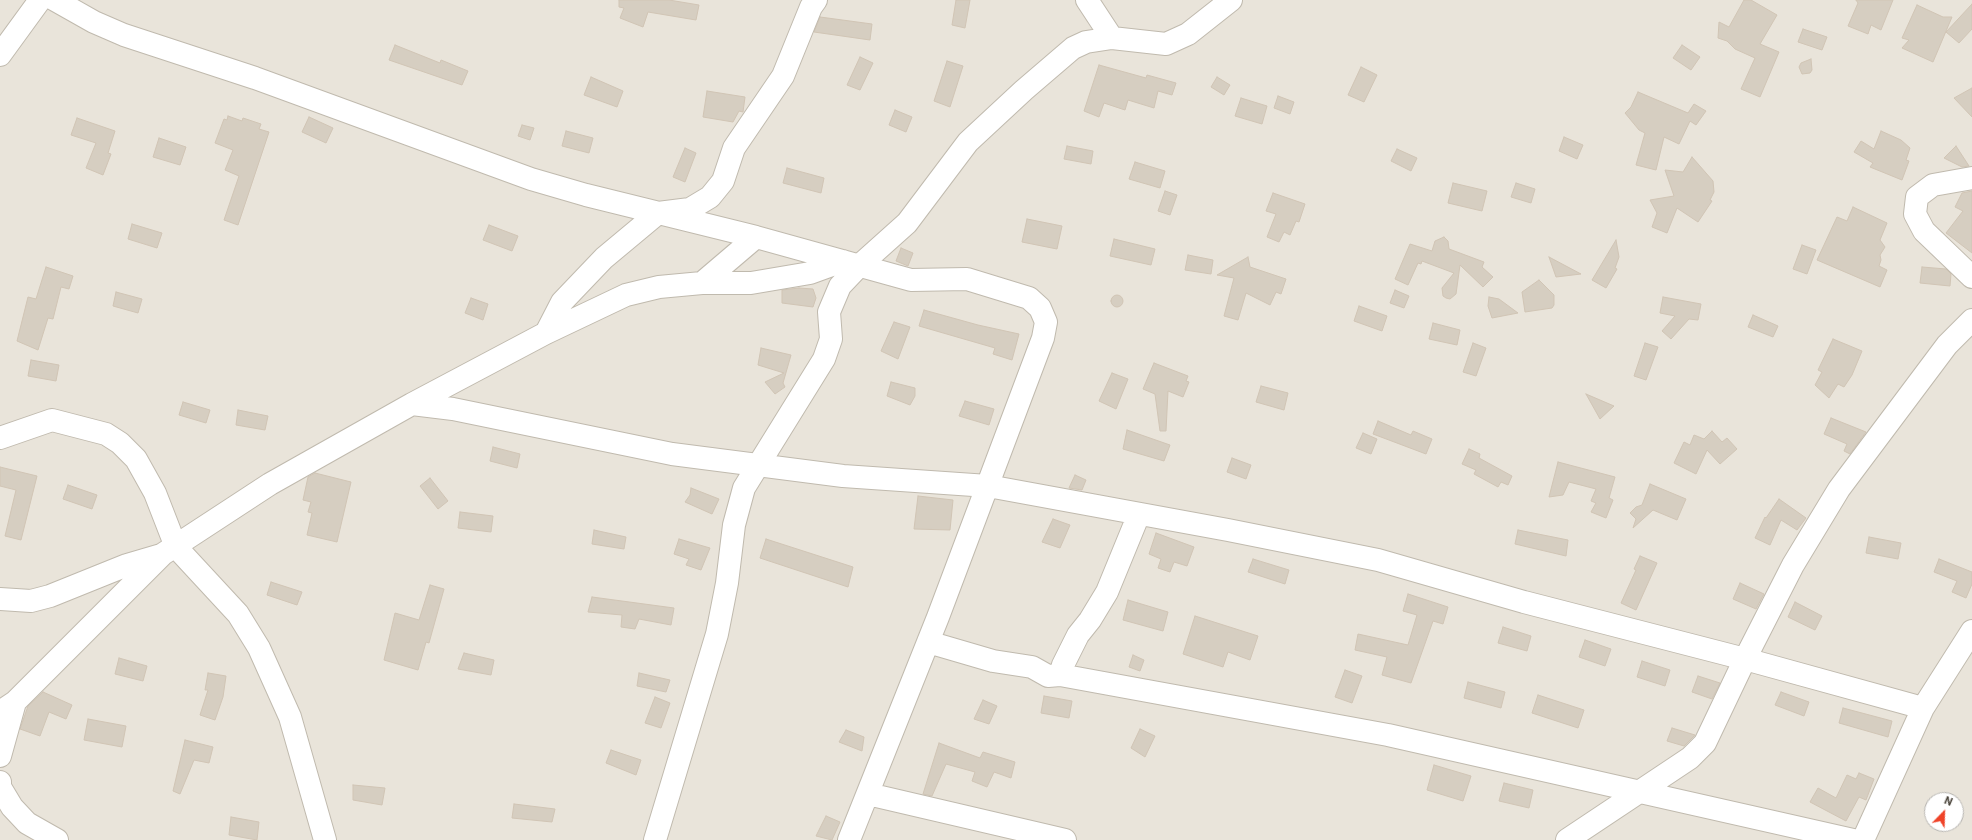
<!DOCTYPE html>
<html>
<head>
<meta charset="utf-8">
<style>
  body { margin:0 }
  #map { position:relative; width:1972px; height:840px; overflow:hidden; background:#f5f2ec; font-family:Roboto,sans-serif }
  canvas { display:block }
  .north { position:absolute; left:1924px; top:792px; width:40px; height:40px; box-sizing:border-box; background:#fff; border:1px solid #b6b4b0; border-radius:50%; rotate:23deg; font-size:11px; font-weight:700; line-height:16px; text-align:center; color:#494339 }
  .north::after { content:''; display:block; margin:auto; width:14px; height:18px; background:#ef4328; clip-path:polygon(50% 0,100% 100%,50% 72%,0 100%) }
</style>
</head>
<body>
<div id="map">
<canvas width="1972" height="840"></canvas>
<div class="north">N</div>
</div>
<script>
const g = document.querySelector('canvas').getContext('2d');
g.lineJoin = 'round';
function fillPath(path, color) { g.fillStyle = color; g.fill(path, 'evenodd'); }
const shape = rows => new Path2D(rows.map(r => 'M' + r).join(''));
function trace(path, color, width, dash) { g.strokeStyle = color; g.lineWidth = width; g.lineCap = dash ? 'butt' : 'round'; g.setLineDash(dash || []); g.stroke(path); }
const residential = shape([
  [0,0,1972,0,1972,840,0,840],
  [1932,800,1956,800,1956,824,1932,824]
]);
const building = shape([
  [619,0,669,0,699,5,696,20,648,12,643,27,620,18,624,8,619,7,619,0],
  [956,0,970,0,965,28,952,25,956,0],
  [1744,0,1751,0,1777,15,1760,44,1779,52,1760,97,1741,89,1755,58,1735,49,1727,41,1718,38,1719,22,1729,27,1744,0],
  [1856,0,1893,0,1881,30,1871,25,1868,34,1848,26,1858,3,1856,0],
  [1972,4,1972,29,1959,43,1946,32,1972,4],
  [1917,5,1943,17,1952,17,1933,62,1902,48,1909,40,1902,38,1917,5],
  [820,17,872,24,870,40,814,32,820,17],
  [1803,29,1827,37,1822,50,1798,42,1803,29],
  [395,45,440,63,441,60,468,71,462,85,389,60,395,45],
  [1682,45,1700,57,1691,70,1673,58,1682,45],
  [860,57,873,63,860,90,847,85,860,57],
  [1811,59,1812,70,1810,73,1802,74,1799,67,1801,63,1811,59],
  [947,61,963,66,950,107,934,101,947,61],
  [1099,65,1146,78,1147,75,1176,83,1172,95,1158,91,1154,108,1128,100,1125,110,1104,103,1099,117,1084,111,1099,65],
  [1361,67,1377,75,1364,102,1348,95,1361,67],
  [591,77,623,91,617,107,584,95,591,77],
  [1217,77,1230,85,1224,95,1211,87,1217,77],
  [1972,88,1972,117,1954,98,1972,88],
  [707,91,745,97,743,112,739,111,733,122,703,117,707,91],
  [1638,92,1688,113,1694,104,1706,111,1696,125,1690,121,1679,144,1664,137,1656,170,1636,165,1645,133,1639,130,1625,113,1631,107,1638,92],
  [1278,96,1294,102,1290,114,1274,108,1278,96],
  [1241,98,1267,106,1262,124,1235,116,1241,98],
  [895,110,912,117,906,132,889,125,895,110],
  [228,116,242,121,243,118,261,124,259,129,269,132,238,225,224,220,239,176,225,170,233,150,215,143,224,119,227,120,228,116],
  [309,117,333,128,326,143,302,132,309,117],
  [77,118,115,131,108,153,111,154,103,175,86,168,96,143,71,135,77,118],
  [522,125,534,128,530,140,518,136,522,125],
  [566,131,593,138,589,153,562,146,566,131],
  [1881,131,1901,140,1910,148,1906,160,1909,161,1902,180,1870,167,1873,163,1854,152,1861,141,1874,149,1881,131],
  [1564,137,1583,145,1577,159,1559,151,1564,137],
  [159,138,186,147,180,165,153,157,159,138],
  [1067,146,1093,151,1091,164,1064,159,1067,146],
  [1956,146,1969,166,1962,167,1944,158,1956,146],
  [685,148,696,153,685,182,673,177,685,148],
  [1397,149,1417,158,1411,171,1391,161,1397,149],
  [1692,157,1713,181,1714,192,1710,200,1712,201,1698,222,1677,208,1667,233,1652,227,1657,213,1650,200,1674,196,1665,170,1683,172,1692,157],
  [1135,162,1165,171,1160,188,1129,179,1135,162],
  [787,168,824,178,821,193,783,183,787,168],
  [1453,183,1487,191,1482,211,1448,203,1453,183],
  [1516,183,1535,189,1531,203,1511,197,1516,183],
  [1165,191,1177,195,1170,215,1158,211,1165,191],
  [1972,191,1972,253,1946,233,1963,211,1955,207,1962,193,1972,191],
  [1273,193,1305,204,1299,222,1296,221,1290,235,1284,232,1279,242,1267,237,1276,214,1266,211,1273,193],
  [1853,207,1887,223,1880,240,1885,247,1880,255,1881,260,1879,266,1887,270,1880,287,1817,260,1837,217,1847,221,1853,207],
  [1027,219,1062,226,1057,249,1022,242,1027,219],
  [132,224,162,233,157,248,128,239,132,224],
  [489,225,518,236,512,251,483,240,489,225],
  [1444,237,1448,241,1449,249,1484,262,1482,267,1493,277,1483,287,1460,265,1456,294,1450,299,1446,298,1443,296,1442,288,1454,273,1422,261,1421,264,1418,263,1408,285,1395,279,1410,244,1432,251,1435,241,1444,237],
  [1114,239,1155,249,1151,265,1110,256,1114,239],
  [1616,240,1619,257,1615,268,1617,269,1606,288,1592,280,1616,240],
  [1802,245,1816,250,1807,274,1793,269,1802,245],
  [901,248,913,253,908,266,896,261,901,248],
  [1188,255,1213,260,1211,274,1185,270,1188,255],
  [1248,257,1250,267,1286,279,1281,294,1276,292,1270,305,1246,293,1238,320,1224,316,1234,278,1217,275,1248,257],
  [1549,257,1581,274,1556,277,1549,257],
  [46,267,73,276,69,289,61,287,53,319,48,318,38,350,17,341,28,297,36,299,46,267],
  [1922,267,1946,269,1951,274,1950,286,1920,283,1922,267],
  [1539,280,1554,295,1554,305,1552,308,1525,312,1522,292,1539,280],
  [799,288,813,289,816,298,813,307,782,303,782,290,799,288],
  [1395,290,1409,296,1404,308,1390,303,1395,290],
  [116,292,142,299,138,313,113,306,116,292],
  '1111 301a6 6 0 1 1 12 0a6 6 0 1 1-12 0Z',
  [1489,297,1499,299,1518,313,1492,318,1488,306,1489,297],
  [1663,297,1701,304,1698,320,1689,319,1671,339,1662,331,1675,316,1660,313,1663,297],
  [471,298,488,304,483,320,465,313,471,298],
  [1359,306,1387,316,1382,331,1354,321,1359,306],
  [924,310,978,325,1019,334,1012,360,993,354,995,348,919,326,924,310],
  [1753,315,1778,326,1773,337,1748,327,1753,315],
  [894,322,910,327,898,359,881,351,894,322],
  [1433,323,1460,330,1457,345,1429,339,1433,323],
  [1833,339,1862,351,1852,375,1844,387,1838,384,1829,398,1815,385,1822,372,1818,370,1833,339],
  [1473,343,1486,348,1476,376,1463,372,1473,343],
  [1645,343,1658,347,1646,380,1634,376,1645,343],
  [761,348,791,355,783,383,785,387,775,394,765,382,784,373,758,365,761,348],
  [31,360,59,365,56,381,28,376,31,360],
  [1154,363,1188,376,1186,381,1189,382,1183,397,1168,391,1166,431,1160,431,1155,394,1143,389,1154,363],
  [1112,373,1128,379,1116,409,1099,401,1112,373],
  [891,382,915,388,915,396,910,405,887,396,891,382],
  [1261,386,1288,393,1284,410,1256,402,1261,386],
  [1586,394,1614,406,1600,419,1586,394],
  [965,401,994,409,989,425,959,416,965,401],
  [183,402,210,410,206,423,179,415,183,402],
  [238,410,268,416,265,430,236,425,238,410],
  [1831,418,1866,432,1850,454,1844,451,1847,444,1824,434,1831,418],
  [1378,421,1411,435,1413,431,1432,439,1426,454,1373,434,1378,421],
  [1127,430,1170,445,1164,461,1123,449,1127,430],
  [1712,431,1722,442,1727,438,1737,449,1720,464,1707,450,1696,474,1674,463,1684,442,1690,445,1694,435,1704,439,1712,431],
  [1363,433,1377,439,1371,454,1356,448,1363,433],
  [493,447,520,454,517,468,490,461,493,447],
  [1469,449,1480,454,1479,458,1512,476,1508,485,1501,482,1498,487,1474,474,1476,470,1462,464,1469,449],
  [1232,458,1251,465,1246,479,1227,472,1232,458],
  [1558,462,1615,477,1609,498,1613,500,1606,518,1591,512,1596,503,1591,501,1596,489,1569,482,1563,495,1549,497,1558,462],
  [0,467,37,476,21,540,5,536,16,490,0,486,0,467],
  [315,473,351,482,337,542,307,535,312,513,308,512,311,502,303,500,308,477,315,473],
  [1075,475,1086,480,1082,490,1069,488,1075,475],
  [430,478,448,501,438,509,420,486,430,478],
  [1650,484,1686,499,1677,520,1653,510,1633,528,1636,519,1630,513,1636,507,1642,505,1650,484],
  [68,485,97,495,92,509,63,499,68,485],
  [691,488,719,499,712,514,685,502,690,495,691,488],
  [918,496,953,500,950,530,914,529,918,496],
  [1779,499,1806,518,1797,530,1781,520,1770,545,1755,538,1765,517,1766,518,1779,499],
  [460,512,493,516,491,532,458,528,460,512],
  [1053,519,1070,525,1060,548,1042,542,1053,519],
  [594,530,626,537,624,549,592,544,594,530],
  [1518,530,1568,540,1566,556,1515,544,1518,530],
  [1156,533,1194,547,1187,566,1174,562,1170,572,1158,568,1161,559,1149,554,1156,533],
  [1869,537,1901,543,1898,559,1866,553,1869,537],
  [679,539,710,548,701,570,686,565,689,559,674,554,679,539],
  [766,539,853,567,848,587,760,558,766,539],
  [1640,556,1657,563,1636,610,1621,603,1636,570,1634,569,1640,556],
  [1253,559,1289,570,1285,584,1248,572,1253,559],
  [1939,559,1972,572,1972,584,1966,598,1952,592,1957,581,1934,572,1939,559],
  [271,582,302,592,297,605,267,595,271,582],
  [1740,583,1764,594,1756,609,1733,599,1740,583],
  [430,585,444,589,429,643,426,642,418,670,384,660,395,613,419,620,430,585],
  [1408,594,1448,607,1443,624,1433,621,1411,683,1382,675,1387,657,1355,650,1358,634,1408,645,1417,615,1403,611,1408,594],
  [592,597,674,608,671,625,639,619,635,629,621,627,622,615,588,612,592,597],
  [1128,600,1168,612,1163,631,1123,620,1128,600],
  [1795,602,1822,616,1815,630,1788,617,1795,602],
  [1195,616,1258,636,1250,660,1228,652,1223,667,1183,654,1195,616],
  [1503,627,1531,636,1527,651,1498,643,1503,627],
  [1585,640,1611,649,1605,666,1579,657,1585,640],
  [464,653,494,660,491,675,458,669,464,653],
  [1133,655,1144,660,1140,671,1129,667,1133,655],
  [119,658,147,666,143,681,115,674,119,658],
  [1642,661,1670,670,1665,686,1637,677,1642,661],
  [1345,670,1362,676,1352,703,1335,697,1345,670],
  [208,673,226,676,223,697,215,720,200,715,208,690,205,690,208,673],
  [639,673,670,680,666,692,637,686,639,673],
  [1698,676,1720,683,1712,699,1692,692,1698,676],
  [1468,682,1505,692,1501,708,1464,698,1468,682],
  [43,692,72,705,66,719,49,712,40,736,20,729,28,706,43,692],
  [1781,692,1809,702,1804,716,1775,705,1781,692],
  [1538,695,1584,710,1578,728,1532,713,1538,695],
  [1044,696,1072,701,1069,718,1041,713,1044,696],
  [655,697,670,703,661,728,645,723,655,697],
  [983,700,997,706,989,724,974,719,983,700],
  [1843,708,1892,721,1888,737,1839,723,1843,708],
  [88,719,126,726,122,747,84,740,88,719],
  [1672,728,1695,735,1684,746,1667,741,1672,728],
  [1140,729,1155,736,1145,757,1131,748,1140,729],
  [846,730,864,737,862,751,839,742,846,730],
  [185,740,213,747,209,763,194,760,180,794,173,791,185,740],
  [939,743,980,758,983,752,1015,762,1011,778,994,772,987,787,972,781,975,772,946,764,932,796,923,794,939,743],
  [611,750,641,760,636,775,606,763,611,750],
  [1434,765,1471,776,1463,801,1427,790,1434,765],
  [1859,773,1874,779,1866,800,1859,797,1846,821,1810,802,1818,788,1836,798,1847,775,1856,779,1859,773],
  [1504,783,1533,790,1529,808,1499,801,1504,783],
  [353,785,385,788,382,805,353,800,353,785],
  [514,804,555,809,552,822,512,818,514,804],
  [826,816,840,822,832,840,816,836,826,816],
  [231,817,259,822,257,840,229,835,231,817]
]);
const minor = shape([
  [55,0,94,22,124,35,255,78,531,179,586,195,756,237,911,280,967,279,1029,298,1040,308,1046,322,1043,338,938,617,849,840],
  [1087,0,1112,38],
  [0,55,40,0],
  [1972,178,1933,185,1917,197,1915,214,1924,231,1972,277],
  [702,283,756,237],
  [546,333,562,302,604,258,658,213,690,209,710,197,723,181,734,148,783,76,811,7,816,0],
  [412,404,453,409,672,454,843,476,988,486,1228,530,1378,560,1524,602,1745,659,1923,708],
  [0,438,52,420,106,434,120,443,136,459,155,493,176,547,238,614,259,648,290,717,325,840],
  [0,599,31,601,50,596,127,565,161,555],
  [928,642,993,661,1032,667,1048,676,1060,675,1388,735,1853,840],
  [1060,675,1063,665,1078,635,1090,620,1107,592,1139,514],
  [0,712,15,702,163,554,270,484,412,404,546,333,626,295,659,287,702,283,751,283,810,273,843,261],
  [0,756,15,702],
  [0,782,0,787,12,807,27,823,57,840],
  [868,794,1065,840],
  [655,840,717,634,727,583,734,525,744,488,824,359,831,339,829,312,840,286,859,266,907,223,968,142,1024,90,1073,48,1086,42,1112,38,1166,44,1188,34,1231,0],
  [1567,840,1690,758,1705,743,1745,659,1793,565,1839,489,1947,345,1972,320],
  [1863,840,1923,708,1972,631]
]);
fillPath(residential, '#e9e4da');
fillPath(building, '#d6cec1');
trace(building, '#d1c5b5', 1);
trace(minor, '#c0baae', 24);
trace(minor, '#fff', 22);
</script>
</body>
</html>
